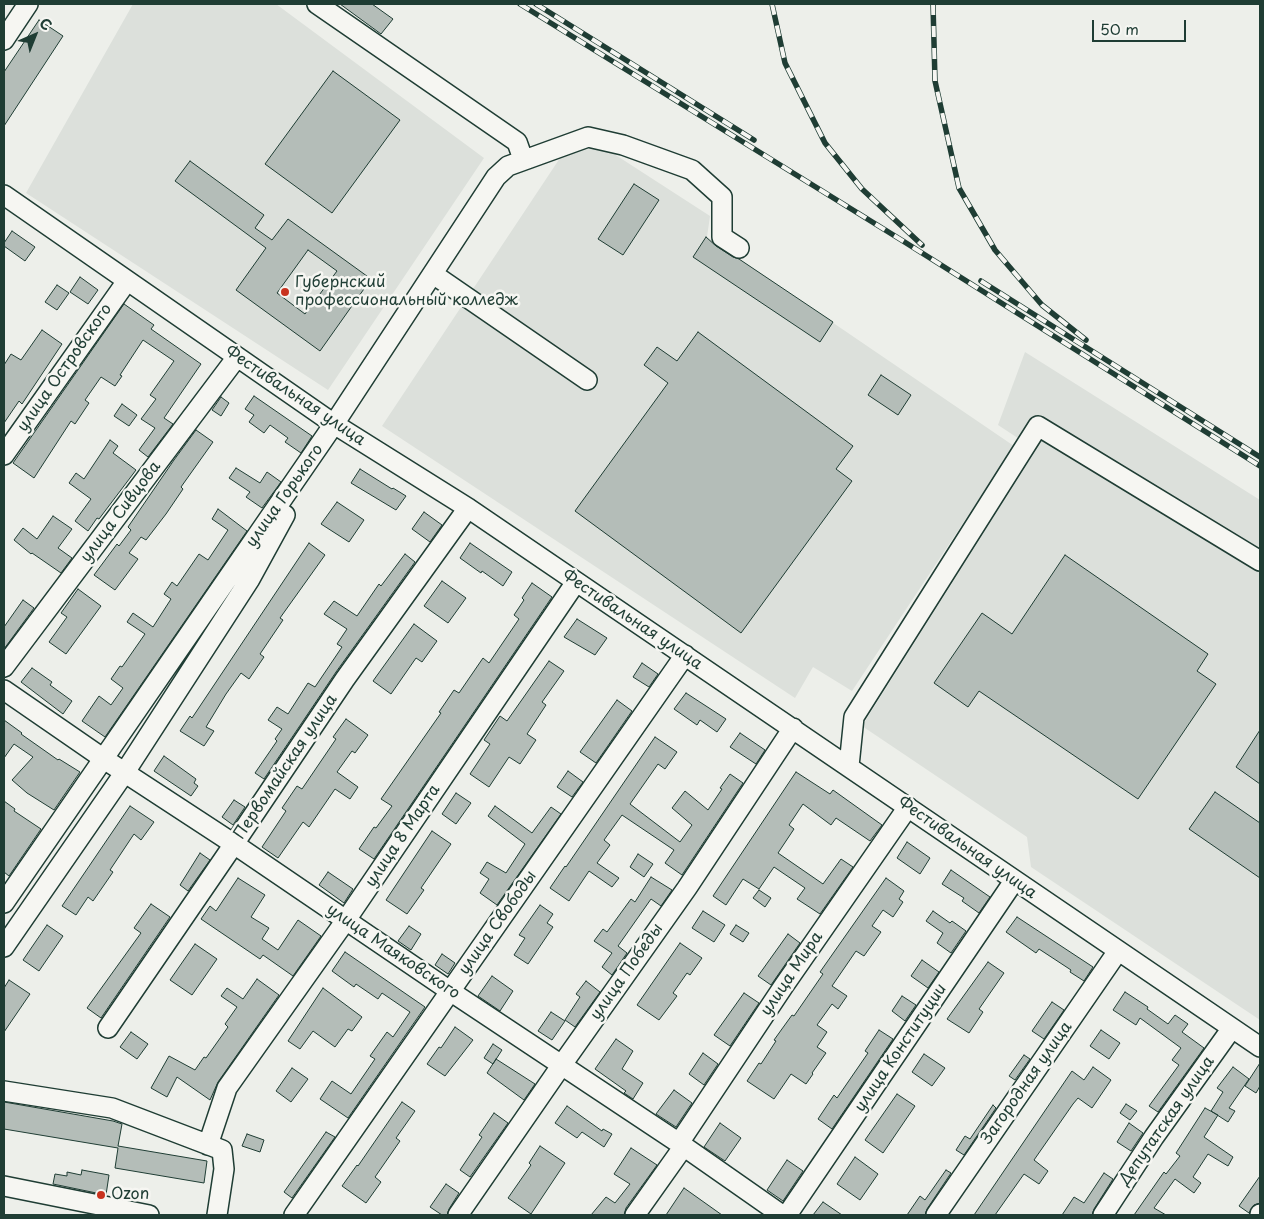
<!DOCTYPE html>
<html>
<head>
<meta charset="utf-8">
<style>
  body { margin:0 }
  #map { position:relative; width:1264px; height:1219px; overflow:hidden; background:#edefea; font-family:"Playpen Sans",sans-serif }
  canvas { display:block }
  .frame { position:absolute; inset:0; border:5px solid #1f3d34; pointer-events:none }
  .north { position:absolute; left:10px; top:10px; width:50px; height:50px; -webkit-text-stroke:4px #f6f6f2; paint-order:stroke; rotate:44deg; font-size:14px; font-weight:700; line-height:20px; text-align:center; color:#1f3d34 }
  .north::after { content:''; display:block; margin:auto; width:18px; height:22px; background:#1f3d34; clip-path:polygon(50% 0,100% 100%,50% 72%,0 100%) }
  .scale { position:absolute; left:1092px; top:20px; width:94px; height:22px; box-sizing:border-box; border:2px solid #1f3d34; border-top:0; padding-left:6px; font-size:15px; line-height:18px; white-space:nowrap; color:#1f3d34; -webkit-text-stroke:4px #f6f6f2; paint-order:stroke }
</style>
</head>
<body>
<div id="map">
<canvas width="1264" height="1219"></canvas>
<div class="frame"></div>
<div class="north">С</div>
<div class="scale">50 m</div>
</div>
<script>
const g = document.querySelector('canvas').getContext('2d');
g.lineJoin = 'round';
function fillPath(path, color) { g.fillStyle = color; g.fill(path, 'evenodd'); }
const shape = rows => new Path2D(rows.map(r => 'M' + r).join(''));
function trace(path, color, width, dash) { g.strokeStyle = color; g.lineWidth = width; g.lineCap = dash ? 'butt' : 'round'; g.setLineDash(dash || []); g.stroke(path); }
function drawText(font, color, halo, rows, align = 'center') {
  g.font = font + ' "Playpen Sans",sans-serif'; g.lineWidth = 5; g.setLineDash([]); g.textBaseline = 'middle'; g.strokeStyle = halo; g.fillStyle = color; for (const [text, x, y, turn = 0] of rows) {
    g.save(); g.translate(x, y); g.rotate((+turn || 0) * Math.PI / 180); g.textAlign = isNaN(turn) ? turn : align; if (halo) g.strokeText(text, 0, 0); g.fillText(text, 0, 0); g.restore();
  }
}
const built = shape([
  [133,4,276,4,484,158,328,390,26,193],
  [591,148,611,152,710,216,707,237,1014,446,852,691,813,667,795,698,382,426,560,158],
  [1025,352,1260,500,1260,1020,1031,867,1027,837,862,726,1036,450,998,425]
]);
const building = shape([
  [340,4,372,4,393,19,381,34,340,4],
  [39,20,63,36,4,126,4,72,39,20],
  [333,71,400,120,332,213,265,164,333,71],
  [190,161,264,215,255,228,272,240,288,219,371,279,320,351,236,290,266,248,175,181,190,161],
  [308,250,337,271,305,314,277,293,308,250],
  [634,184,659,200,623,255,598,239,634,184],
  [12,231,35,247,25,261,4,246,4,243,12,231],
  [706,237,716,246,733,257,739,259,833,322,820,342,693,257,706,237],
  [80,277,98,290,88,304,70,292,80,277],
  [57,285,69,293,57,310,45,302,57,285],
  [124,304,154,325,151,329,201,364,164,418,173,424,148,457,139,450,155,428,141,419,156,399,150,395,174,361,143,340,120,375,122,376,115,386,101,377,85,400,89,403,75,424,71,421,34,478,13,463,124,304],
  [42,330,62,344,22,404,19,401,4,423,4,365,11,354,21,360,42,330],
  [698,332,853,446,836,469,852,481,741,633,575,511,668,383,644,365,657,347,677,361,698,332],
  [881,375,911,395,898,415,868,395,881,375],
  [254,396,312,436,301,453,285,442,288,438,270,425,264,433,249,422,254,415,245,409,254,396],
  [221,397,229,403,221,416,212,410,221,397],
  [122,404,137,415,129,426,114,416,122,404],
  [196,430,213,442,181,487,183,489,166,514,146,540,141,537,129,553,138,559,115,590,94,575,117,544,119,546,131,530,128,527,174,460,196,430],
  [110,440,118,446,113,453,136,470,99,519,97,518,88,531,75,521,91,499,69,483,76,473,84,479,110,440],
  [236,468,260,483,267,472,281,482,262,508,246,497,250,492,229,478,236,468],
  [360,469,392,489,393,488,406,496,396,510,351,483,360,469],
  [337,502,364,520,349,542,321,524,337,502],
  [218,509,247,531,105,737,82,721,99,696,111,705,123,688,111,679,120,666,122,667,145,634,127,622,133,613,153,627,171,599,164,594,172,582,177,586,199,554,208,560,228,530,212,519,218,509],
  [424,512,442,525,430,542,412,529,424,512],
  [53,516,72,529,58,548,72,558,61,573,32,553,31,554,14,540,23,528,37,539,53,516],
  [309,543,325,555,280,618,283,620,260,654,264,657,249,679,241,673,226,694,206,727,214,731,204,746,180,731,190,716,192,718,309,543],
  [470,543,512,572,503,586,482,571,481,573,460,558,470,543],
  [405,554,415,562,336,672,264,779,255,773,277,741,275,739,282,729,268,720,277,707,288,714,308,683,315,687,342,647,337,644,347,629,324,614,334,601,357,616,379,584,381,586,405,554],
  [1065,555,1208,654,1197,671,1216,684,1138,799,979,691,968,707,934,683,982,613,1012,634,1065,555],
  [442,581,466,598,448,623,424,606,442,581],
  [532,583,552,597,374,859,359,849,374,827,376,828,392,806,381,799,441,713,439,712,454,690,459,693,483,658,489,663,519,619,514,615,524,600,522,598,532,583],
  [78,589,101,606,66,654,49,642,67,617,61,613,78,589],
  [23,600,34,608,4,649,4,627,23,600],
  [577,619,607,638,595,655,564,637,577,619],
  [414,624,437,641,422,662,416,658,391,694,373,681,414,624],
  [549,661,564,671,542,702,546,705,527,734,536,740,520,764,509,757,489,787,470,774,490,744,484,740,500,716,507,721,549,661],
  [642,663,658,674,649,687,633,677,642,663],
  [32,668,52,682,50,685,72,701,63,714,21,682,32,668],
  [686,693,726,719,717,732,700,720,697,725,674,709,686,693],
  [617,700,632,711,596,763,580,752,617,700],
  [346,719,368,735,355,753,352,751,337,772,358,787,350,799,335,789,309,827,303,822,278,858,262,847,286,811,282,808,297,786,302,789,336,739,333,737,346,719],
  [4,720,22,733,21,734,58,760,59,759,80,772,54,810,27,793,12,780,33,757,14,744,4,758,4,720],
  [1260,730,1260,784,1236,767,1260,730],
  [740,733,765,750,756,764,730,747,740,733],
  [655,737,677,752,665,769,658,764,630,804,680,842,692,825,672,808,685,791,708,810,722,789,720,788,730,774,743,783,682,875,665,863,674,850,622,815,604,840,610,845,597,863,619,878,612,887,589,871,569,901,550,888,565,866,566,867,655,737],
  [164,756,196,779,194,783,198,786,191,796,154,771,164,756],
  [568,771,583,782,572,797,557,787,568,771],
  [796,772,830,794,833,790,882,825,870,841,836,818,831,825,803,804,789,825,794,829,778,853,823,884,841,859,853,867,820,914,797,899,805,888,774,867,759,889,743,879,726,905,713,896,796,772],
  [1215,792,1260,823,1260,878,1189,829,1215,792],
  [456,793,471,803,456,824,442,814,456,793],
  [234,800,245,807,233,825,222,817,234,800],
  [4,801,15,809,14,811,41,829,9,876,4,872,4,801],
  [130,806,154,822,141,840,134,834,110,870,113,872,93,901,88,897,76,915,62,906,130,806],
  [495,806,532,833,551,807,561,814,497,905,480,893,489,879,480,873,487,862,506,873,525,844,488,816,495,806],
  [432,831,451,844,421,888,424,890,407,914,386,900,432,831],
  [907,842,930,858,920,874,897,858,907,842],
  [200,853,210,860,188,891,180,885,200,853],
  [638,854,653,864,644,877,630,867,638,854],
  [951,870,990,897,979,913,962,901,964,898,942,884,951,870],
  [328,872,353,889,344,903,319,885,328,872],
  [651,877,672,890,661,906,651,899,618,946,627,953,612,975,602,967,612,953,594,941,603,929,607,932,631,899,635,902,651,877],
  [238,878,265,895,251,917,269,928,262,939,278,950,298,920,321,936,293,976,263,955,260,959,201,919,210,906,216,911,238,878],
  [886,878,904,891,899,899,903,902,893,917,883,910,872,926,881,932,864,956,856,951,832,986,847,996,838,1009,832,1004,817,1025,827,1032,817,1047,826,1053,812,1073,813,1074,806,1084,791,1074,774,1099,747,1081,759,1063,761,1064,776,1041,774,1040,792,1015,794,1016,823,974,820,972,886,878],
  [759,890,771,898,765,907,753,898,759,890],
  [151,904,170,917,101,1018,87,1008,141,933,134,928,151,904],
  [540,905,553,914,547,923,553,927,528,964,514,955,525,938,519,935,540,905],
  [703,911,725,925,714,942,692,928,703,911],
  [933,911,950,923,952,921,966,931,951,953,937,943,943,933,926,921,933,911],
  [1017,917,1093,967,1084,981,1070,972,1071,970,1039,949,1036,953,1006,932,1017,917],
  [47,925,63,936,39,971,23,960,47,925],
  [736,925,749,933,743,942,730,934,736,925],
  [409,926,421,934,411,950,398,941,409,926],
  [788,934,800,943,771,985,758,976,788,934],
  [680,943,702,958,690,975,687,973,673,993,677,996,659,1020,637,1005,680,943],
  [195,944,217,959,192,995,170,980,195,944],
  [345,952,425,1007,348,1118,320,1099,332,1081,351,1094,375,1059,370,1056,387,1032,393,1037,410,1012,382,993,378,999,356,984,354,987,332,971,345,952],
  [442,954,455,963,448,974,435,965,442,954],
  [922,960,939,972,928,988,911,976,922,960],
  [988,962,1004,973,979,1009,983,1012,969,1033,947,1019,988,962],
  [492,976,513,991,500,1011,478,996,492,976],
  [257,979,279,995,218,1082,210,1100,177,1077,167,1097,151,1088,169,1056,195,1070,204,1057,206,1058,228,1027,225,1024,237,1007,221,996,227,988,243,999,257,979],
  [9,980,30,994,4,1032,4,988,9,980],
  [586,981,600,992,575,1027,565,1020,580,997,576,994,586,981],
  [323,988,362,1017,352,1031,348,1029,335,1047,313,1031,300,1049,288,1041,323,988],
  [1125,992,1148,1007,1147,1009,1168,1024,1175,1015,1188,1024,1182,1032,1204,1048,1158,1112,1149,1106,1179,1065,1172,1060,1181,1048,1140,1018,1136,1025,1113,1010,1125,992],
  [744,993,759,1003,730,1046,714,1035,744,993],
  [902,996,916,1005,905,1021,892,1011,902,996],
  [1052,1002,1064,1010,1044,1039,1032,1031,1052,1002],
  [551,1012,565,1021,552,1040,538,1031,551,1012],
  [455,1027,473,1040,445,1076,427,1064,439,1047,441,1048,455,1027],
  [879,1030,893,1039,832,1129,818,1119,834,1095,837,1098,868,1053,865,1051,879,1030],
  [1101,1030,1120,1043,1109,1059,1090,1046,1101,1030],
  [131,1032,148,1044,137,1059,120,1047,131,1032],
  [616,1039,633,1051,622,1069,643,1083,633,1099,624,1093,626,1091,595,1069,616,1039],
  [493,1044,502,1050,493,1064,484,1058,493,1044],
  [703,1053,718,1064,704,1085,689,1074,703,1053],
  [924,1054,945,1068,932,1086,912,1072,924,1054],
  [1024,1055,1030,1059,1015,1080,1009,1076,1024,1055],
  [496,1059,535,1084,524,1100,487,1073,496,1059],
  [1260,1063,1260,1086,1256,1093,1245,1086,1260,1063],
  [1093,1067,1111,1080,1092,1108,1078,1098,1073,1104,1034,1160,1048,1171,1039,1184,1024,1174,995,1215,974,1215,1072,1071,1084,1080,1093,1067],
  [1233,1067,1249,1079,1229,1108,1235,1111,1228,1122,1211,1111,1223,1092,1217,1088,1233,1067],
  [292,1068,308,1079,291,1102,276,1091,292,1068],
  [674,1090,692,1103,676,1127,656,1114,674,1090],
  [897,1094,915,1106,883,1153,865,1140,897,1094],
  [4,1102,113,1121,122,1124,118,1146,207,1161,204,1183,115,1168,118,1148,4,1129,4,1102],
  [402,1102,415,1111,396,1138,400,1141,375,1177,381,1182,366,1203,342,1186,357,1165,358,1166,402,1102],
  [1126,1104,1137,1111,1130,1120,1120,1113,1126,1104],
  [993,1105,996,1108,964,1155,956,1150,965,1136,970,1139,993,1105],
  [567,1106,602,1131,603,1129,612,1134,604,1147,582,1132,577,1138,555,1123,567,1106],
  [1205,1108,1218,1115,1204,1137,1233,1157,1228,1166,1208,1154,1193,1177,1201,1183,1194,1193,1175,1179,1154,1208,1166,1215,1134,1215,1164,1172,1166,1174,1180,1156,1176,1153,1205,1108],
  [494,1113,508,1123,470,1177,460,1170,482,1137,479,1135,494,1113],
  [720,1123,741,1138,725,1161,704,1147,720,1123],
  [1129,1123,1143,1133,1131,1151,1117,1142,1129,1123],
  [326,1132,335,1137,292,1198,284,1192,326,1132],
  [247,1134,264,1140,260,1152,242,1146,247,1134],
  [540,1146,565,1163,531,1214,508,1198,531,1165,529,1163,540,1146],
  [631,1148,657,1165,626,1208,624,1215,591,1215,606,1197,615,1203,630,1184,614,1174,631,1148],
  [855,1157,878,1174,860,1200,837,1184,855,1157],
  [787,1160,803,1171,783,1201,767,1190,787,1160],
  [82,1170,109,1175,106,1195,53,1184,55,1174,67,1176,67,1172,81,1175,82,1170],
  [946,1170,951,1173,927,1209,925,1215,907,1215,920,1196,925,1200,946,1170],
  [1104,1173,1113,1179,1094,1209,1092,1215,1062,1215,1074,1197,1084,1203,1104,1173],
  [1260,1176,1260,1203,1254,1205,1249,1213,1239,1206,1260,1176],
  [446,1184,459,1193,449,1209,447,1215,442,1215,430,1207,446,1184],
  [684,1188,722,1215,666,1215,684,1188],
  [823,1202,842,1215,813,1215,823,1202]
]);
const minor = shape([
  [317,4,517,142,523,159],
  [4,40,28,4],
  [4,195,334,424,468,508,1260,1047],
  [433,274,587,380],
  [4,455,127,281],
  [4,667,237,357],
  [4,690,104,759,234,844,450,991,679,1143,782,1215],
  [849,766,854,717,1038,426,1260,561],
  [4,903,334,424,496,177,508,166,588,137,623,145,692,170,722,197,722,237,739,248],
  [4,947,125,772,250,579,285,515],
  [108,1028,234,844,345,679,468,508],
  [4,1091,112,1108,222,1150,224,1169,217,1215],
  [679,1143,783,987,908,807],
  [208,1145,227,1088,346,920,576,582],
  [4,1186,149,1215],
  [294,1215,685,655],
  [458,1215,561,1066,687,888,793,728],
  [635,1215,684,1146],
  [787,1215,1014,881],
  [936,1215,1118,951],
  [1103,1215,1154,1137,1232,1028],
  [1260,1215,1260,1214]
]);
const rail = shape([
  [520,4,903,241,1260,466],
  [536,4,754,140],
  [772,4,785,63,825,143,862,189,922,245],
  [933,4,935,81,959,188,995,250,1042,305,1086,340],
  [981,281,1260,457]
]);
const markers = [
  [285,292,5,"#c8321e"],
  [101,1195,5,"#c8321e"]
];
const poiNames = [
  ["Губернский",295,283],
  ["профессиональный колледж",295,301],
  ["Ozon",111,1195]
];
const streetNames = [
  ["улица Островского",65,368,-55],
  ["Фестивальная улица",295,396,34],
  ["улица Горького",285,496,-55],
  ["улица Сивцова",121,512,-53],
  ["Фестивальная улица",632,620,34],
  ["Первомайская улица",286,767,-56],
  ["улица 8 Марта",403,836,-56],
  ["Фестивальная улица",967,848,35],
  ["улица Свободы",498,923,-55],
  ["улица Маяковского",393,952,34],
  ["улица Победы",627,972,-55],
  ["улица Мира",792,974,-56],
  ["улица Конституции",901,1048,-56],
  ["Загородная улица",1027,1083,-55],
  ["Депутатская улица",1167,1121,-55]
];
fillPath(built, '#dce0db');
fillPath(building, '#b4bdb8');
trace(building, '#1f3d34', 1);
trace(minor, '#1f3d34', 22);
trace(minor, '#f6f6f2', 19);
trace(rail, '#1f3d34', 5.5);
trace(rail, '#f6f6f2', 4, [11]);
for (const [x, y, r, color] of markers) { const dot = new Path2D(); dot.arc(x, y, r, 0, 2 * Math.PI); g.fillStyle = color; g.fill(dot); trace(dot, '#f6f6f2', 2); }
drawText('16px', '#1f3d34', '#f6f6f2', poiNames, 'left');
drawText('16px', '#1f3d34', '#f6f6f2', streetNames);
</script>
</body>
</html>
